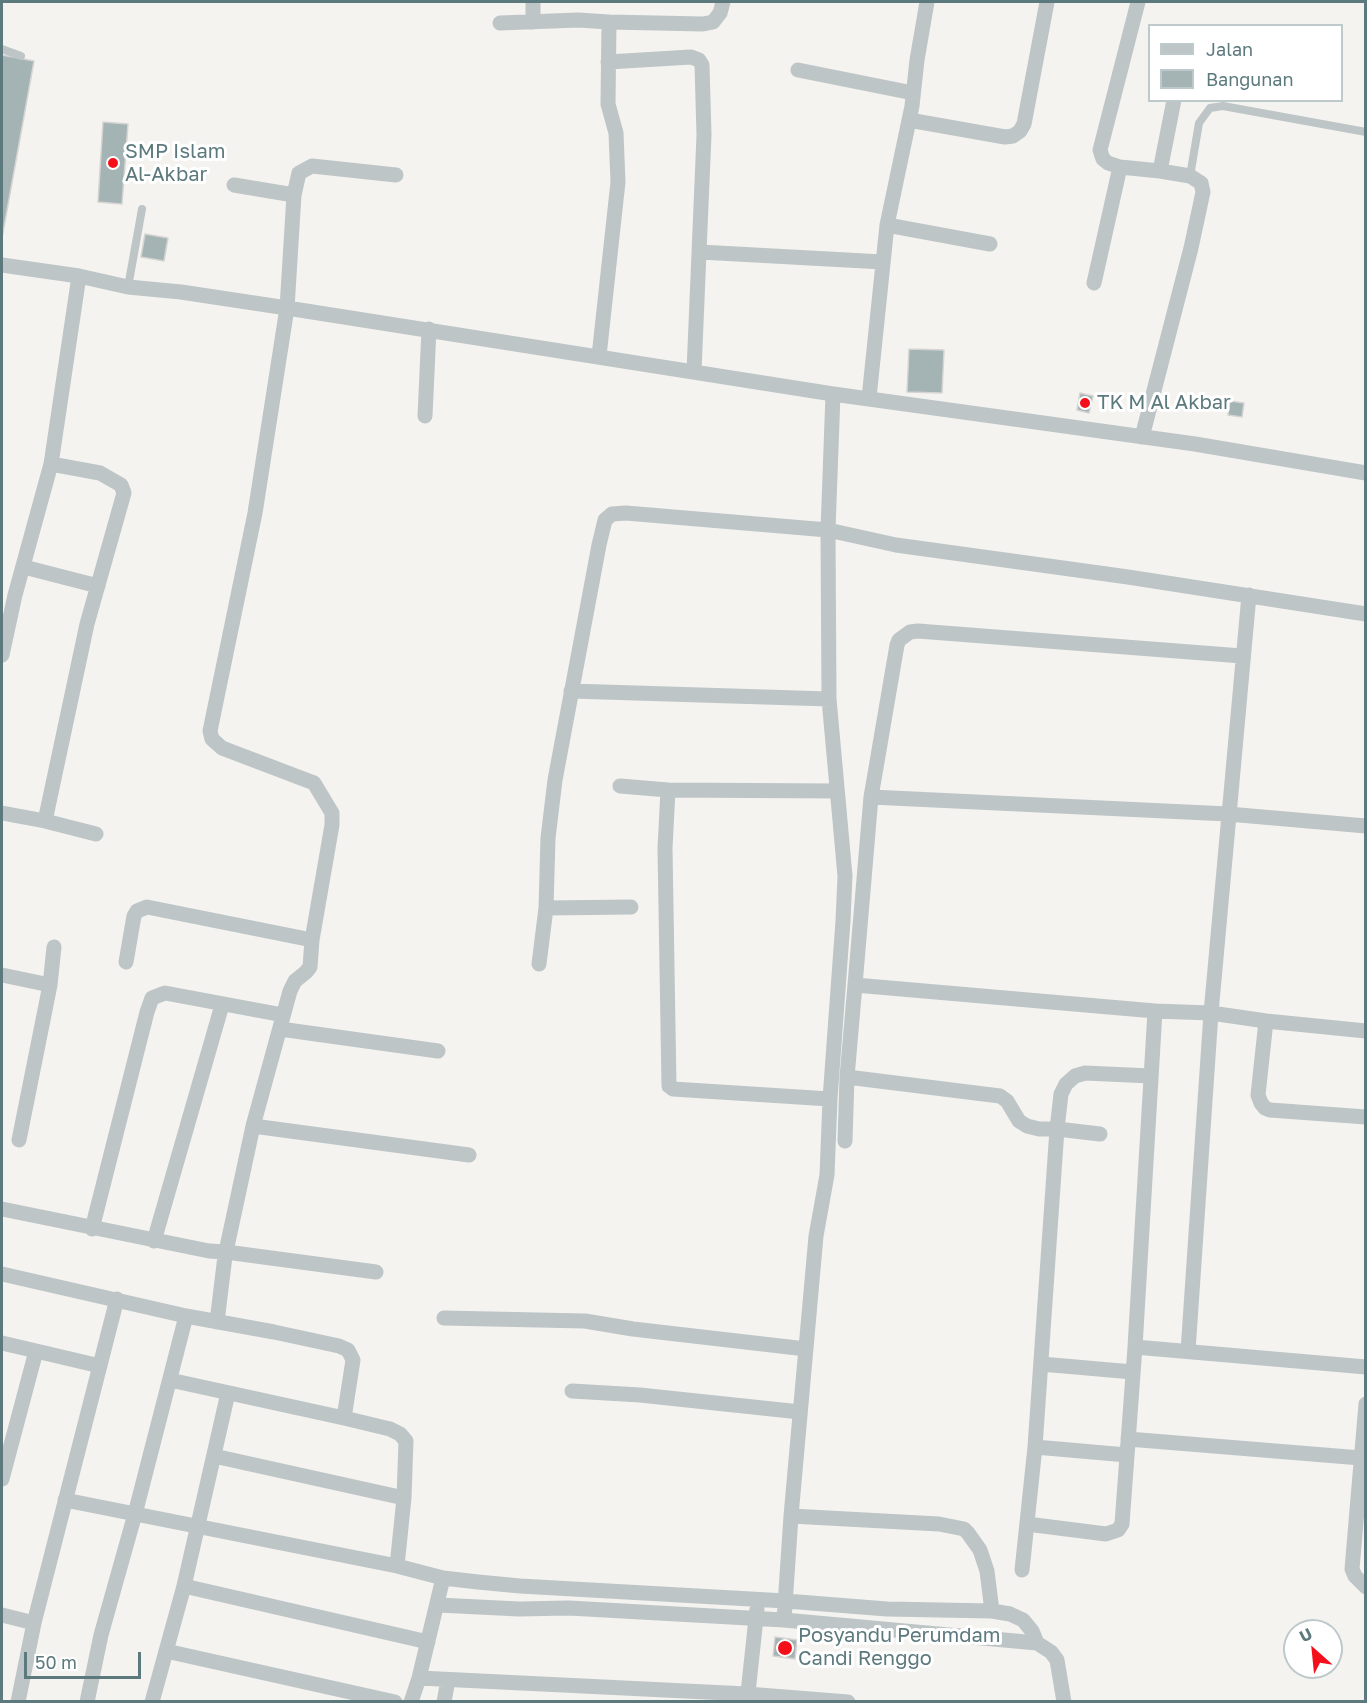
<!DOCTYPE html>
<html>
<head>
<meta charset="utf-8">
<style>
  body { margin:0 }
  #map { position:relative; width:1367px; height:1703px; overflow:hidden; background:#f4f3ef; font-family:"Golos Text",sans-serif }
  canvas { display:block }
  .frame { position:absolute; inset:0; border:3px solid #5c797d; pointer-events:none }
  .legend { position:absolute; left:1148px; top:24px; width:195px; height:78px; box-sizing:border-box; background:#fff; border:2px solid #bec9cb; margin:0; padding:8px 10px; list-style:none; font-size:18px; color:#5c797d }
  .legend li { display:flex; align-items:center; gap:12px; height:30px }
  .legend b { width:30px; border:2px solid #bec9cb }
  .north { position:absolute; left:1283px; top:1619px; width:60px; height:60px; box-sizing:border-box; background:#fff; border:2px solid #bec9cb; border-radius:50%; rotate:333deg; font-size:16px; font-weight:700; line-height:24px; text-align:center; color:#5c797d }
  .north::after { content:''; display:block; margin:auto; width:21px; height:27px; background:#f50f1a; clip-path:polygon(50% 0,100% 100%,50% 72%,0 100%) }
  .scale { position:absolute; left:24px; top:1652px; width:117px; height:27px; box-sizing:border-box; border:3px solid #5c797d; border-top:0; padding-left:8px; font-size:18px; line-height:21px; white-space:nowrap; color:#5c797d; -webkit-text-stroke:4px #fff; paint-order:stroke }
</style>
</head>
<body>
<div id="map">
<canvas width="1367" height="1703"></canvas>
<div class="frame"></div>
<ul class="legend">
<li><b style="height:8px;background:#bec5c7"></b>Jalan</li>
<li><b style="height:16px;background:#a4b3b4"></b>Bangunan</li>
</ul>
<div class="north">U</div>
<div class="scale">50 m</div>
</div>
<script>
const g = document.querySelector('canvas').getContext('2d');
g.lineJoin = 'round';
function fillPath(path, color) { g.fillStyle = color; g.fill(path, 'evenodd'); }
const shape = rows => new Path2D(rows.map(r => 'M' + r).join(''));
function trace(path, color, width, dash) { g.strokeStyle = color; g.lineWidth = width; g.lineCap = dash ? 'butt' : 'round'; g.setLineDash(dash || []); g.stroke(path); }
function drawText(font, color, halo, rows, align = 'center') {
  g.font = font + ' "Golos Text",sans-serif'; g.lineWidth = 6; g.setLineDash([]); g.textBaseline = 'middle'; g.strokeStyle = halo; g.fillStyle = color; for (const [text, x, y, turn = 0] of rows) {
    g.save(); g.translate(x, y); g.rotate((+turn || 0) * Math.PI / 180); g.textAlign = isNaN(turn) ? turn : align; if (halo) g.strokeText(text, 0, 0); g.fillText(text, 0, 0); g.restore();
  }
}
const building = shape([
  [2,55,34,61,2,238,2,55],
  [103,122,128,124,122,204,98,202,103,122],
  [145,234,168,238,164,261,141,257,145,234],
  [909,349,944,350,942,393,907,392,909,349],
  [1080,393,1093,396,1089,413,1077,410,1080,393],
  [1230,401,1244,403,1242,417,1228,415,1230,401],
  [775,1637,797,1640,795,1659,773,1656,775,1637]
]);
const lane = shape([
  [2,49,21,56],
  [1190,176,1199,123,1210,108,1223,106,1366,132],
  [128,287,142,209]
]);
const street = shape([
  [533,2,533,22],
  [1138,2,1100,150,1103,159,1108,163,1120,167,1160,171],
  [609,22,703,24,713,22,720,13,723,2],
  [500,23,578,20,609,22,608,104,616,133,618,182,599,356],
  [608,62,691,57,699,60,702,65,704,135,694,371],
  [798,70,913,93],
  [909,120,1005,137,1013,136,1020,131,1024,124,1047,2],
  [294,195,299,173,312,166,396,175],
  [887,225,990,244],
  [700,252,883,262],
  [2,265,79,276,128,287,181,292,287,308,833,394,1195,444,1366,473],
  [1094,283,1120,167],
  [833,394,828,530,896,545,1128,577,1366,614],
  [869,398,887,225,912,106,917,60,927,2],
  [425,416,429,329],
  [1142,437,1191,248,1203,192,1201,183,1190,176,1160,171,1174,100],
  [24,567,98,586],
  [2,655,15,595,51,464,79,276],
  [571,691,829,699],
  [620,786,668,790,837,791],
  [668,790,665,848,669,1086,673,1089,830,1099],
  [871,797,1228,814,1366,826],
  [2,813,45,821,87,624,124,493,121,485,100,473,51,464],
  [45,821,96,834],
  [546,908,631,907],
  [126,962,134,916,137,911,147,907,312,940],
  [539,964,546,908,548,838,555,780,599,545,605,520,612,514,626,513,828,530,829,699,845,876,843,921,830,1099,827,1175,816,1236,791,1516,784,1620],
  [2,975,50,985,54,947],
  [1155,1011,1211,1013,1266,1021,1366,1031],
  [1266,1021,1258,1095,1261,1103,1265,1108,1270,1110,1366,1117],
  [280,1029,438,1051],
  [847,1077,1000,1096,1007,1101,1019,1121,1027,1126,1039,1129,1057,1129,1100,1134],
  [253,1126,469,1155],
  [19,1140,50,985],
  [845,1141,847,1077,855,985],
  [2,1209,209,1251,226,1252,376,1272],
  [92,1229,147,1012,152,998,165,993,283,1015],
  [154,1241,222,1005],
  [2,1274,186,1316,274,1332,339,1346,348,1350,353,1360,344,1418,170,1380],
  [444,1318,585,1321,633,1329,806,1349],
  [217,1322,225,1256,253,1126,290,991,295,981,306,972,310,967,312,940,332,825,332,813,314,783,222,748,212,739,210,731,255,513,287,308,294,195,234,185],
  [2,1343,100,1366],
  [1135,1347,1155,1011,855,985,871,797,897,645,899,640,910,632,918,631,1242,656],
  [1188,1351,1211,1013,1249,595],
  [1041,1364,1133,1372],
  [572,1391,640,1395,800,1412],
  [1366,1404,1352,1569,1355,1576,1366,1587],
  [344,1418,390,1429,400,1434,406,1441,404,1498,397,1566],
  [1128,1439,1361,1458],
  [1035,1447,1127,1455],
  [214,1456,404,1498],
  [2,1479,36,1351],
  [65,1500,397,1566,443,1578,478,1582,520,1586,786,1601,887,1609,992,1611,1010,1614,1023,1620,1032,1631,1037,1643],
  [791,1516,939,1524,964,1529,968,1533,980,1550,987,1571,992,1611],
  [1027,1524,1106,1534,1118,1530,1122,1524,1135,1347,1366,1367],
  [1022,1570,1035,1447,1057,1129,1061,1094,1066,1084,1075,1076,1085,1073,1151,1076],
  [184,1586,428,1642],
  [438,1605,519,1609,569,1608,784,1620,1037,1643,1051,1652,1057,1660,1064,1702],
  [2,1615,34,1623],
  [166,1651,395,1702],
  [419,1678,747,1694,848,1702],
  [18,1702,34,1623,117,1299],
  [87,1702,101,1635,135,1514,186,1316],
  [152,1702,184,1586,228,1393],
  [411,1702,419,1678,443,1578],
  [444,1702,448,1680],
  [747,1702,757,1609]
]);
const markers = [
  [113,163,6,"#f50f1a"],
  [1085,403,6,"#f50f1a"],
  [785,1648,8,"#f50f1a"]
];
const poiNames = [
  ["SMP Islam",125,152],
  ["Al-Akbar",125,175],
  ["TK M Al Akbar",1097,403],
  ["Posyandu Perumdam",798,1636],
  ["Candi Renggo",798,1659]
];
fillPath(building, '#a4b3b4');
trace(building, '#d5d4d2', 1.5);
trace(lane, '#bec5c7', 8);
trace(street, '#bec5c7', 15);
for (const [x, y, r, color] of markers) { const dot = new Path2D(); dot.arc(x, y, r, 0, 2 * Math.PI); g.fillStyle = color; g.fill(dot); trace(dot, '#fff', 2); }
drawText('20px', '#5c797d', '#fff', poiNames, 'left');
</script>
</body>
</html>
